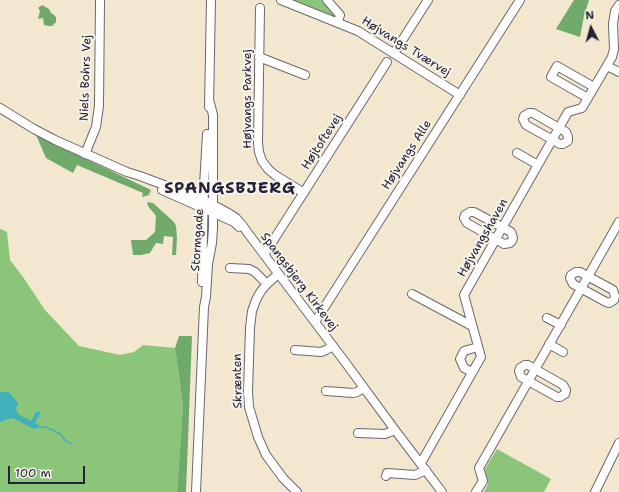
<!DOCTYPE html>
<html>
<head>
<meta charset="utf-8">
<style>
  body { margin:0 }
  #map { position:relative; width:619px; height:492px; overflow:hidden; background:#f3e7cf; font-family:"Shantell Sans",sans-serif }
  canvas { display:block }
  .north { position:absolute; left:571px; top:8px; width:40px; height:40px; -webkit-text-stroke:3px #f7f3e8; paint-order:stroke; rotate:354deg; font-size:11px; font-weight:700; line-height:16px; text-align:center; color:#22223b }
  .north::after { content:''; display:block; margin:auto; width:14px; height:18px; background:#22223b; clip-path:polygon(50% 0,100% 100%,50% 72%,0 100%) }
  .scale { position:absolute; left:8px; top:466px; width:77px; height:18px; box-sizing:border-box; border:2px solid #22223b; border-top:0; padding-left:5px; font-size:12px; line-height:14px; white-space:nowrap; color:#22223b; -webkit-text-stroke:3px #f7f3e8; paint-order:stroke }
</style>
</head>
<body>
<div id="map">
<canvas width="619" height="492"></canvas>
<div class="north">N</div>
<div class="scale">100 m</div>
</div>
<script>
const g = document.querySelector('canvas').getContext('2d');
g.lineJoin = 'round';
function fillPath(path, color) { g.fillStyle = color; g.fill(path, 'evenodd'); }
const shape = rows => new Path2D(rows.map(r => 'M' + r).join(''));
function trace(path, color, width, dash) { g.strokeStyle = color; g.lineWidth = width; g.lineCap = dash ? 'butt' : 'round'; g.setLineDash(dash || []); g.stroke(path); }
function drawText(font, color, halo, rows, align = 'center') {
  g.font = font + ' "Shantell Sans",sans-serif'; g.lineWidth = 4; g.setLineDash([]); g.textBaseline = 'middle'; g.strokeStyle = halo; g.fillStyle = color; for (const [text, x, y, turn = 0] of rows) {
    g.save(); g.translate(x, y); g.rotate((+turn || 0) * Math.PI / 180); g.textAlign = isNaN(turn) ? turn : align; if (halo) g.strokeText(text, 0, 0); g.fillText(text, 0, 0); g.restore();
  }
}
const green = shape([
  [290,0,323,0,336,14,335,18],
  [0,229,7,232,10,260,23,277,45,310,79,346,120,355,134,352,143,345,175,348,183,405,177,492,0,492],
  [497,449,551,479,544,492,484,492,488,484,485,469]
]);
const forest = shape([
  [574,0,589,0,584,16,580,37,556,29],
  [42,5,49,9,51,13,53,14,56,17,56,22,52,26,49,26,44,25,43,18,38,19,40,11,38,8],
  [36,135,151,190,149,195,142,197,143,193,77,165,73,173,46,158],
  [147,202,153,203,174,222,176,226,177,238,176,255,172,255,173,237,164,236,163,244,156,243,150,253,141,255,133,255,131,240,146,240,155,232,156,216,148,206],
  [179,336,192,336,186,492,177,492,183,405,175,348]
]);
const water = shape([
  [0,392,9,392,18,403,16,409,18,414,31,421,36,412,41,412,35,423,41,427,34,429,15,419,11,418,0,422]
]);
const stream = shape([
  [41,427,45,427,53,430,60,434,66,441,72,444]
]);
const minor = shape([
  [281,0,358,31,460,95],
  [327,0,340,15,338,22],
  [260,8,258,143,259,152,262,161,268,169,275,175,304,193],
  [394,53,428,0],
  [259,57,305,75],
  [607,66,619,72],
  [588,98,551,77,557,66,594,87],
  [209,107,211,0],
  [0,108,34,129,55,140,127,172,140,176,204,200,230,214,236,218,243,226,247,232,345,362,395,430,442,492],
  [529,113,533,113,566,132,568,137,568,141,563,144,560,144,526,125,523,119,524,116,529,113],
  [517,153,538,165],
  [85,154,96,127,99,106,100,0],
  [162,190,234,222,239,227],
  [470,212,474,212,511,232,513,238,512,241,510,243,504,244,467,223,464,218,465,215,470,212],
  [264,255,387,62],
  [230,268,249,269,255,272,267,284],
  [576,272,580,272,613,290,615,296,614,300,609,303,606,302,573,284,570,278,571,275,576,272],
  [278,274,267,284,261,291,256,300,252,311,250,328,248,392,249,407,258,437,266,455,283,478,297,492],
  [202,282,204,186,207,134],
  [412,294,472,326],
  [547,318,561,325],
  [315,322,520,0],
  [549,344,563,352],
  [295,350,321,352,326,350,333,346],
  [525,365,528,365,563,385,566,390,565,394,560,397,557,397,521,377,519,371,520,368,525,365],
  [472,372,464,368,460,359,464,351,478,347],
  [326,391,353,393,357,392,364,388],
  [358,433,385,434,395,430],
  [421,463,481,357,464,295,568,112,582,108,612,57,614,49,613,24,615,11,619,5],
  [386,476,387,473,415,475,426,470],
  [196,492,204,307,206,297,208,264,212,243,213,228,213,115,210,103],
  [476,492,483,481,479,468,619,222],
  [595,492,619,443]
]);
const streetNames = [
  ["Højvangs Tværvej",406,47,32],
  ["Niels Bohrs Vej",86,78,-88],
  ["Højvangs Parkvej",248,99,-90],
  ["Højtoftevej",322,142,-57],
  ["Højvangs Alle",407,155,-57],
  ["Højvangshaven",483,238,-60],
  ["Stormgade",198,240,-86],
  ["Spangsbjerg Kirkevej",299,282,53],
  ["Skrænten",238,381,-91]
];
const districtNames = [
  ["SPANGSBJERG",230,189]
];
fillPath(green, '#8ac57a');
fillPath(forest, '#6faa6a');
fillPath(water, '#40b0bb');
trace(stream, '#40b0bb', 1.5);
trace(minor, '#6b676f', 10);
trace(minor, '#fff', 8);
drawText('12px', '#22223b', '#f7f3e8', streetNames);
g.letterSpacing = '1px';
drawText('bold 16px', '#22223b', '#f7f3e8', districtNames);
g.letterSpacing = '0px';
</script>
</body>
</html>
